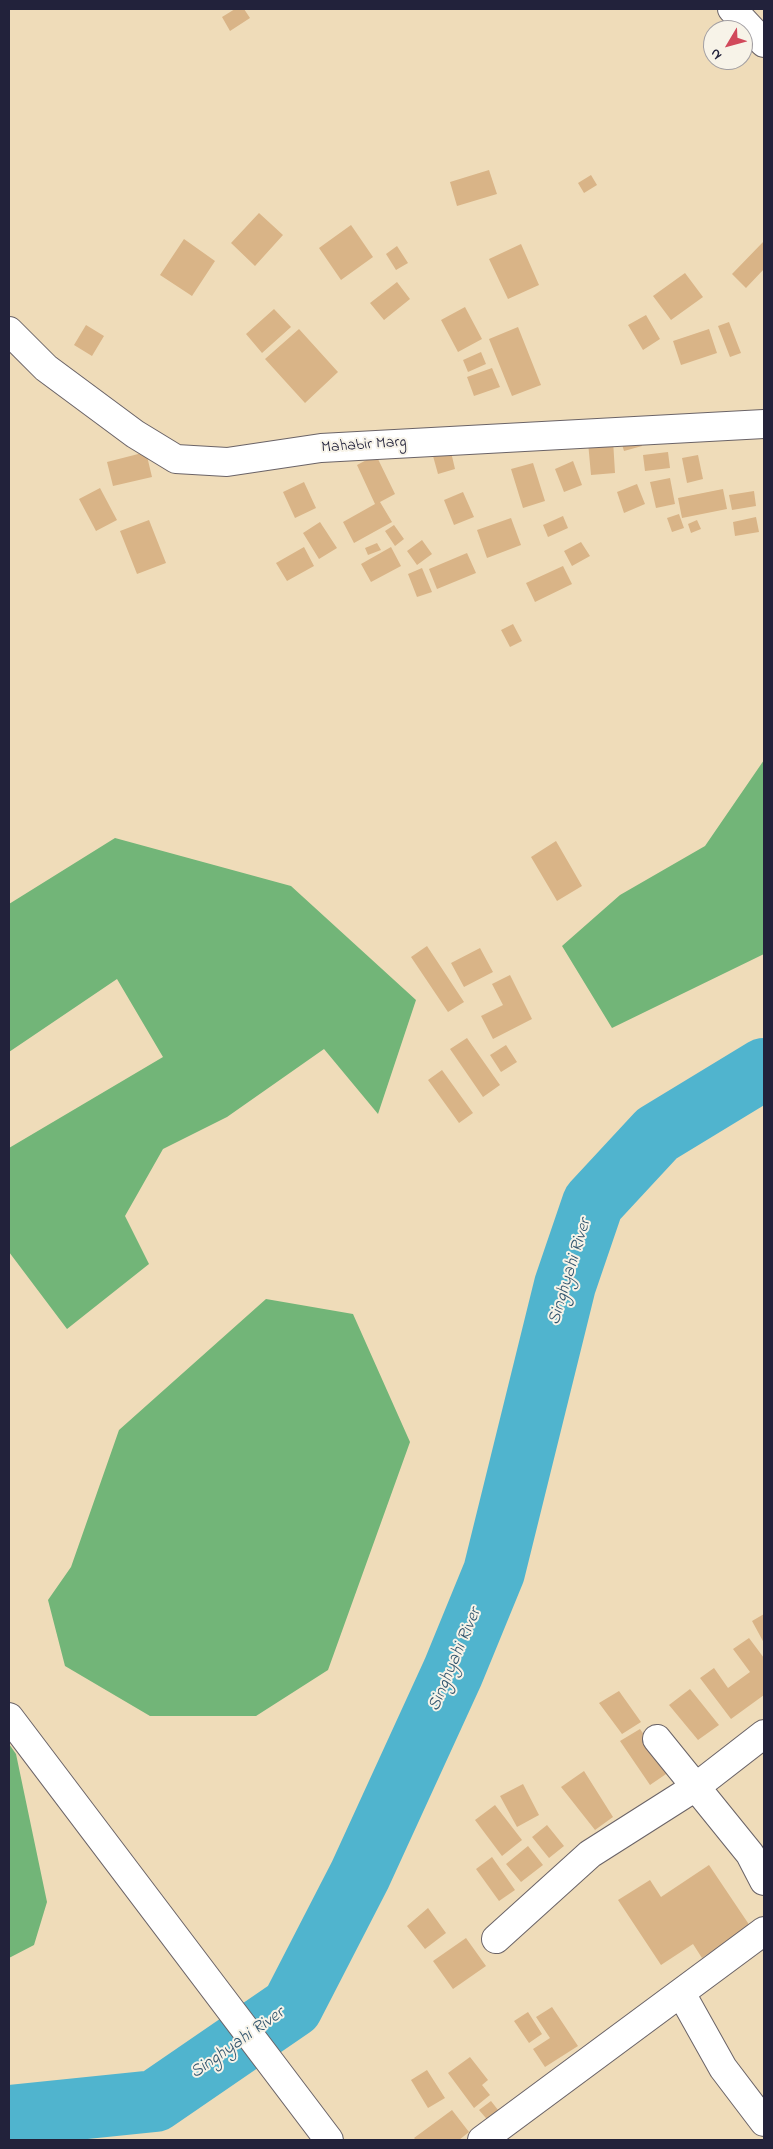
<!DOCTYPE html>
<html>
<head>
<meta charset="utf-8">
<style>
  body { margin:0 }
  #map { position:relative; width:773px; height:2149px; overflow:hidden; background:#efdcb9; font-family:"Indie Flower",sans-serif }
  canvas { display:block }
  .frame { position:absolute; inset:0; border:10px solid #22223b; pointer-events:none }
  .north { position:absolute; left:703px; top:20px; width:50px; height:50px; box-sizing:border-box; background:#f7f3e8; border:1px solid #a29fa3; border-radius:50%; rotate:233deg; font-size:14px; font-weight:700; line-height:20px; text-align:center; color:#22223b }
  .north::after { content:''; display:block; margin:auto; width:18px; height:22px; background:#d1495b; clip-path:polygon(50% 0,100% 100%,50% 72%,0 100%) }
</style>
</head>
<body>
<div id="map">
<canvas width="773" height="2149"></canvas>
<div class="frame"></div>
<div class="north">N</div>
</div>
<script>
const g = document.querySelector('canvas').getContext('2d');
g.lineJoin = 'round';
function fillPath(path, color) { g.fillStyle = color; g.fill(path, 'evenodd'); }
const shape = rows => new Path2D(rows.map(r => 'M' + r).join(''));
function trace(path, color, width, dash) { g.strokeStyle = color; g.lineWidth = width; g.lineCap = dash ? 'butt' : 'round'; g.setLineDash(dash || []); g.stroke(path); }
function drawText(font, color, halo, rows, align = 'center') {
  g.font = font + ' "Indie Flower",sans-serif'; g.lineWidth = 4; g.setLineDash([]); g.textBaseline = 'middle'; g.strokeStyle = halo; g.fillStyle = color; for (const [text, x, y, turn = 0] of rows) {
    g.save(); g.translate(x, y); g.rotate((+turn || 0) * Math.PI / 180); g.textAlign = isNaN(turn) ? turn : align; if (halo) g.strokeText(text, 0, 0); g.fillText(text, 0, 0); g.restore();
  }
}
const forest = shape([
  [764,760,764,954,612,1028,562,946,620,895,705,846],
  [115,838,291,886,416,1000,378,1114,324,1049,227,1117,163,1149,125,1216,149,1264,67,1329,9,1252,9,1148,163,1057,117,979,9,1052,9,904],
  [266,1299,353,1314,410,1442,328,1670,256,1716,150,1716,65,1666,48,1600,71,1567,119,1430],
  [9,1744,16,1754,47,1902,34,1945,9,1958]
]);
const river = shape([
  [9,2116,155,2101,292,2007,360,1875,453,1672,494,1572,565,1285,593,1203,657,1134,764,1069]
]);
const building = shape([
  [235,9,244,9,250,18,230,31,222,17],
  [489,170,497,194,457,206,450,182],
  [591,175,597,185,584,193,578,183],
  [259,213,283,235,255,266,231,243],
  [351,225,373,257,341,280,319,248],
  [184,239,215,261,192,296,160,275],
  [764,241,764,269,746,288,732,274],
  [521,244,539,285,508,299,489,259],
  [397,246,408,263,396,270,386,254],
  [685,273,703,297,671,320,653,296],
  [397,282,410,299,384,320,370,303],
  [465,307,482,339,458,352,441,320],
  [274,309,291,327,262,353,246,334],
  [646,315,660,339,643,350,628,325],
  [729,322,741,353,730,357,718,326],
  [86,325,104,336,92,356,74,345],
  [518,327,541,385,512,396,489,339],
  [299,329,338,372,305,403,265,359],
  [709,329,717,353,681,365,673,341],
  [481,352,486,364,468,372,463,360],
  [492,368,500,387,474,396,467,377],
  [640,436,642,446,624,451,621,441],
  [613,440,615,473,591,475,588,442],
  [146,452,152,477,113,486,107,462],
  [451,452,455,469,438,474,433,456],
  [668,452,670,468,645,471,643,455],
  [376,455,395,494,380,502,392,522,354,543,343,522,375,504,357,465],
  [698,455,703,479,687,483,682,458],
  [573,461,582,485,564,492,555,469],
  [533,463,545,501,523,508,511,469],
  [670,478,675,504,656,508,650,482],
  [304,482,316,508,295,518,283,492],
  [637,484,645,504,624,513,617,492],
  [100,488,117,520,96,531,79,499],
  [723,489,727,509,682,518,678,498],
  [754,491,756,506,732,510,729,495],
  [463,492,474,517,454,525,444,500],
  [679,514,684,528,672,532,667,518],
  [563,516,568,528,548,537,543,525],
  [756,517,759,532,735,536,733,522],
  [511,518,521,545,487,558,477,530],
  [149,520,166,563,137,574,120,531],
  [697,520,701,529,691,533,688,524],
  [320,522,337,548,319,559,303,533],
  [394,525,404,539,395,546,385,531],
  [422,540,432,554,417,565,407,551],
  [581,542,590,556,572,566,564,551],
  [377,543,381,550,368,555,365,548],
  [304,547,314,566,287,581,276,563],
  [391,547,401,566,371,582,361,564],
  [467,553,476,573,437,589,429,569],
  [563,566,572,584,535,602,526,583],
  [422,568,432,592,417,597,408,574],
  [513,624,522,641,510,647,501,630],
  [556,841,582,886,557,901,531,857],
  [427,946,464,1002,448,1012,411,957],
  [480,948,493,972,464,987,451,963],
  [510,975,532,1019,493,1039,481,1016,503,1005,492,984],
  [467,1038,500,1085,483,1097,450,1049],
  [506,1045,517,1062,501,1072,490,1055],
  [442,1070,473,1113,459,1123,428,1080],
  [764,1614,764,1643,752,1621],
  [749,1638,764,1658,764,1695,731,1719,700,1678,714,1668,728,1688,750,1672,733,1649],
  [690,1689,719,1725,698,1740,669,1705],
  [619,1691,641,1722,622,1734,599,1703],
  [640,1729,669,1772,650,1785,620,1741],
  [584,1771,613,1817,595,1830,561,1787],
  [523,1784,539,1815,517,1827,500,1796],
  [495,1805,522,1840,502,1856,475,1820],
  [547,1825,564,1846,549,1858,532,1837],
  [528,1846,543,1865,521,1882,506,1864],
  [492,1857,515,1890,499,1901,476,1869],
  [709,1865,750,1926,702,1958,693,1944,661,1965,618,1900,650,1880,661,1897],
  [428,1908,446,1933,425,1949,407,1926],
  [466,1938,486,1966,453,1989,433,1961],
  [552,2007,578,2046,545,2067,533,2049,550,2038,536,2017],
  [528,2012,542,2034,529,2043,514,2021],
  [470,2057,488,2080,482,2085,490,2095,474,2108,448,2073],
  [427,2070,445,2098,428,2108,411,2080],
  [491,2101,502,2115,491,2124,479,2110],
  [452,2110,469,2132,459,2140,416,2140,414,2138]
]);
const minor = shape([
  [732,9,764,43],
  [9,331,46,368,135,434,176,459,227,462,321,448,764,424],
  [9,1717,329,2140],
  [657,1739,750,1854,764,1881],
  [496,1939,590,1854,697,1786,764,1734],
  [681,1993,723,2068,764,2122],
  [482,2140,764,1931]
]);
const streetNames = [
  ["Mahabir Marg",364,446,-4]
];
const waterNames = [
  ["Singhyahi River",571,1272,-73],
  ["Singhyahi River",456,1660,-67],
  ["Singhyahi River",238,2044,-35]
];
fillPath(forest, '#72b578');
trace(river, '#50b4ce', 62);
fillPath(building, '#d9b487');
trace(minor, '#6a6367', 30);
trace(minor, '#fff', 28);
drawText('16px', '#22223b', '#f7f3e8', streetNames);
drawText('italic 18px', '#32556e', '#f7f3e8', waterNames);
</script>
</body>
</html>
